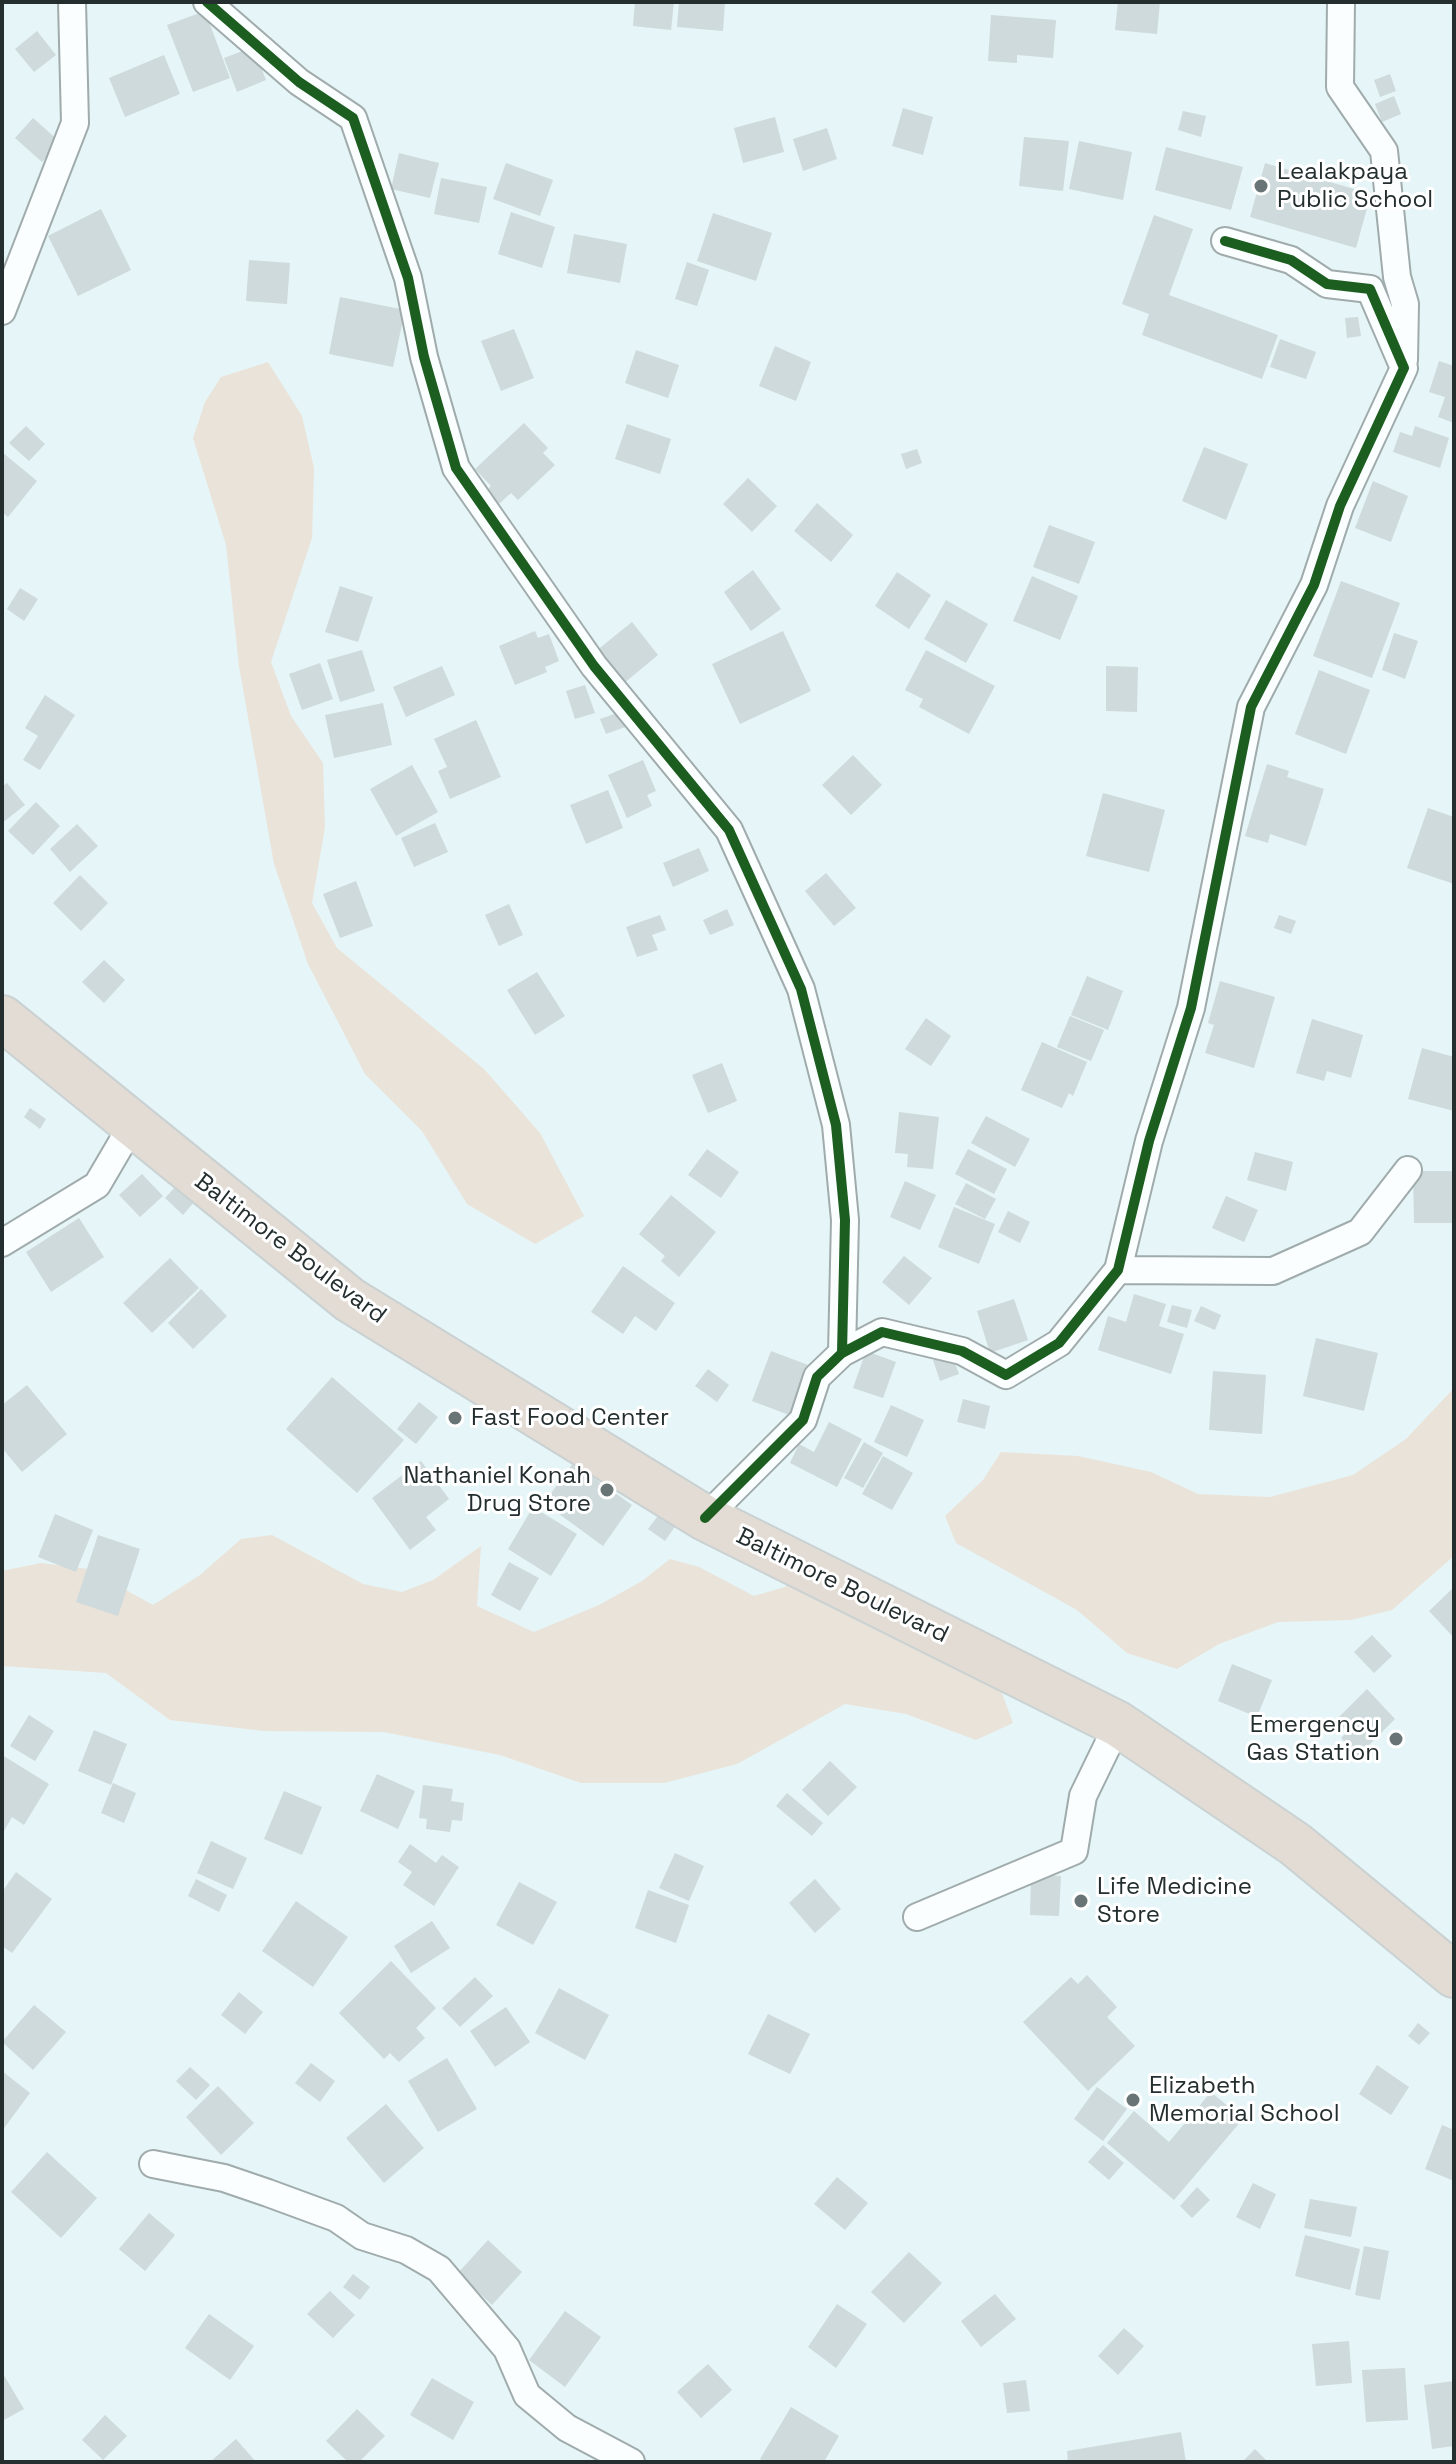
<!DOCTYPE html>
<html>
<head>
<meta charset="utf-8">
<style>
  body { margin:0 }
  #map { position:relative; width:1456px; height:2464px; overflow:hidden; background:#e6f5f7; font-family:"Space Grotesk",sans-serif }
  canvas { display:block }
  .frame { position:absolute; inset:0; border:4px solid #242e2f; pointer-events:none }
</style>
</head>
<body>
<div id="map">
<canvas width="1456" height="2464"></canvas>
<div class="frame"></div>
</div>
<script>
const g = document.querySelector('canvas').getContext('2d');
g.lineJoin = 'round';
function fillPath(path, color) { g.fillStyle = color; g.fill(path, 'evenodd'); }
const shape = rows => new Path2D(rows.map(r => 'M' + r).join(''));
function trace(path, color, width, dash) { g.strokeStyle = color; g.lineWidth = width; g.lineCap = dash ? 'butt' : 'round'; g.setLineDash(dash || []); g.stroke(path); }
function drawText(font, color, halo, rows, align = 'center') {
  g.font = font + ' "Space Grotesk",sans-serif'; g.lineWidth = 6; g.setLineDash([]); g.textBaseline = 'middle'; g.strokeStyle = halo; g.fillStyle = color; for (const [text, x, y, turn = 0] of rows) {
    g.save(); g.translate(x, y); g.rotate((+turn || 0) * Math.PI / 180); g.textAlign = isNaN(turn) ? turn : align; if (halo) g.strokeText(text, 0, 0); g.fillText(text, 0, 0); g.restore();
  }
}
const green = shape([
  [268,362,302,416,314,468,312,538,271,662,291,716,323,763,325,827,312,903,337,948,484,1069,540,1133,584,1216,535,1244,467,1204,422,1131,365,1074,308,964,274,864,239,666,226,545,193,438,205,402,221,377],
  [1454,1388,1454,1556,1392,1610,1351,1620,1278,1622,1219,1644,1177,1669,1127,1653,1077,1610,956,1543,945,1516,983,1480,1001,1452,1078,1456,1151,1472,1198,1494,1270,1497,1353,1475,1406,1439],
  [272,1535,363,1584,402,1592,433,1580,481,1546,477,1606,534,1632,599,1605,642,1581,670,1559,699,1567,754,1596,785,1587,825,1563,986,1650,1013,1723,976,1740,906,1714,845,1704,737,1764,664,1783,581,1783,500,1755,384,1732,264,1731,170,1720,106,1673,2,1666,2,1571,41,1563,88,1569,153,1605,200,1575,241,1539]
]);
const building = shape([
  [635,2,674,2,671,30,633,26],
  [679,2,725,2,723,31,677,27],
  [1118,2,1160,2,1157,34,1115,30],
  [205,11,230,78,193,92,167,25],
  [991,15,1056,20,1053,58,1017,55,1017,63,988,61],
  [37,31,56,55,34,72,15,49],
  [253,47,266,80,237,92,224,58],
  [164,55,180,94,125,117,109,78],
  [1390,74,1396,91,1380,97,1374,80],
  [1394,96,1401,114,1382,122,1375,104],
  [903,108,933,117,923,155,892,146],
  [1183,111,1206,116,1201,137,1178,130],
  [775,117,784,152,743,163,734,128],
  [33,118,60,142,42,162,15,138],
  [827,128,837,159,803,171,793,139],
  [1024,137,1069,141,1063,191,1019,186],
  [1079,141,1132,152,1123,200,1069,189],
  [1166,147,1243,167,1231,210,1155,190],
  [399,153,439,163,430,198,391,189],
  [506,163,553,180,540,216,493,199],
  [1265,163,1371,194,1356,248,1250,217],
  [441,178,487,187,479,223,434,214],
  [101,209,131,270,78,296,48,236],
  [511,212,555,227,542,268,498,254],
  [713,213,772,233,756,281,697,261],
  [1154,215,1193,229,1169,295,1278,335,1262,379,1142,335,1149,314,1122,304],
  [574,234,627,244,620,283,567,273],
  [249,260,290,263,287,304,246,301],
  [687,262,709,270,697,306,675,299],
  [340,297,405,310,393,367,329,354],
  [1358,317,1361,336,1347,338,1345,318],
  [514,329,534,378,501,391,481,341],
  [1280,339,1316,352,1306,379,1270,367],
  [775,346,811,362,796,401,759,386],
  [636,350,679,365,668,398,625,383],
  [1439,361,1454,366,1454,423,1438,417,1445,397,1429,392],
  [524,423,548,448,543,453,555,465,518,500,511,493,499,504,486,491,491,486,475,469],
  [627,424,671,439,660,474,615,459],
  [26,426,45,444,29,461,9,443],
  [1415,426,1449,438,1440,468,1393,452,1400,432,1412,436],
  [1204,447,1248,464,1226,520,1182,501],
  [917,449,922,463,906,469,901,454],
  [2,452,37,481,8,517,2,512],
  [748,478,777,506,752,532,723,504],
  [1373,481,1408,496,1391,542,1355,528],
  [817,503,853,535,831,562,794,531],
  [1049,525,1095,542,1079,584,1033,567],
  [753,570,781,609,751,631,724,592],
  [897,572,931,595,909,629,875,606],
  [1032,576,1078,596,1060,640,1013,621],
  [1341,581,1400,603,1372,678,1313,656],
  [340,586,373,597,358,642,325,632],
  [20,588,38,599,24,621,7,609],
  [946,600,988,624,966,663,924,639],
  [632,622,658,655,623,684,596,651],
  [535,631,538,638,549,634,559,661,545,667,547,672,515,685,499,646],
  [783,631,811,691,740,724,712,664],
  [1394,633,1418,641,1405,679,1382,670],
  [362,650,375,691,340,702,327,660],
  [926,650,995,686,969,734,919,707,923,699,905,690],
  [320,663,333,699,302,710,289,674],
  [442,666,455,695,406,717,393,687],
  [1106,666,1138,667,1137,712,1106,711],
  [1319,670,1370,690,1346,754,1295,734],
  [585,685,595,713,575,719,566,691],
  [45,695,75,715,40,770,23,760,38,736,25,728],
  [383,703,392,745,334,758,325,715],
  [623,711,628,726,606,734,600,719],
  [476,720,501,777,450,799,438,771,447,767,434,739],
  [853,755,882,785,851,815,822,785],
  [643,760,656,791,647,795,652,806,627,818,608,775],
  [1267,764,1289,771,1287,777,1324,789,1306,846,1270,834,1268,843,1245,836],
  [412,765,438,812,396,836,370,789],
  [7,783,25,805,2,823,2,787],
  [608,790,623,828,586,844,570,805],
  [1103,793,1165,810,1149,872,1086,856],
  [36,802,60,826,33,855,8,831],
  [1428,808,1454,817,1454,884,1407,868],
  [435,823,448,852,414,867,401,838],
  [77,824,98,846,70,872,50,849],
  [699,848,709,871,673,887,663,863],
  [826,873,856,908,834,926,805,891],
  [80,875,108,903,81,931,53,903],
  [356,881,373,926,340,938,323,894],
  [509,904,523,935,499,946,485,915],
  [727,909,734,925,710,935,703,920],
  [660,915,666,930,652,935,658,950,637,957,626,927],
  [1279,915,1296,921,1291,934,1274,928],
  [104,960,125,980,104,1003,82,982],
  [537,972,565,1016,535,1035,507,990],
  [1087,976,1123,991,1108,1030,1071,1015],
  [1220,981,1275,997,1254,1068,1205,1053,1214,1025,1208,1023],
  [1070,1016,1104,1030,1091,1061,1057,1047],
  [926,1018,951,1036,931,1066,905,1049],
  [1312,1019,1363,1035,1351,1078,1327,1071,1324,1081,1296,1073],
  [1042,1042,1087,1062,1073,1096,1069,1093,1062,1108,1021,1090],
  [1422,1048,1454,1057,1454,1111,1408,1099],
  [722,1063,737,1101,708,1113,692,1075],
  [30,1108,46,1119,40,1129,24,1117],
  [899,1112,939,1117,933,1169,907,1167,908,1154,895,1153],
  [986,1116,1030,1139,1015,1167,971,1143],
  [707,1149,739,1172,721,1198,688,1175],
  [968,1149,1007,1169,994,1194,955,1174],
  [1255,1152,1293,1162,1286,1191,1247,1180],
  [1413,1171,1454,1171,1454,1223,1414,1223],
  [142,1174,163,1196,140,1217,119,1195],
  [905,1181,936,1195,920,1230,890,1217],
  [966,1183,996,1199,985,1219,955,1204],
  [177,1185,195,1201,183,1215,165,1198],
  [671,1195,716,1232,679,1277,661,1261,665,1256,639,1234],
  [1226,1196,1258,1210,1244,1242,1212,1228],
  [954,1207,995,1224,979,1264,938,1247],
  [1008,1211,1030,1222,1020,1243,998,1232],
  [79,1218,104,1257,51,1292,26,1252],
  [904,1256,932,1278,909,1305,882,1282],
  [170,1258,199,1288,152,1333,123,1303],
  [623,1266,675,1303,656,1331,635,1316,623,1334,591,1312],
  [201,1289,227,1316,193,1349,168,1323],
  [1134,1294,1166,1304,1159,1326,1184,1334,1171,1374,1098,1350,1108,1316,1126,1322],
  [1014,1299,1028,1340,990,1353,977,1311],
  [1172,1305,1192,1310,1187,1328,1167,1322],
  [1201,1306,1221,1315,1215,1330,1194,1321],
  [1316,1338,1378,1353,1364,1411,1303,1396],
  [771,1351,808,1365,789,1415,752,1401],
  [866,1351,896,1362,883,1398,853,1388],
  [951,1353,959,1374,940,1381,933,1360],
  [708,1369,729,1385,717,1402,695,1386],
  [1213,1371,1266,1375,1262,1434,1209,1430],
  [332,1377,404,1440,357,1493,286,1429],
  [27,1385,67,1434,22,1472,2,1448,2,1405],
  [963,1399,990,1406,985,1429,957,1422],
  [419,1402,438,1417,416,1444,397,1429],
  [891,1405,924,1420,907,1457,874,1442],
  [829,1422,862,1439,837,1487,790,1463,799,1444,814,1452],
  [864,1442,883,1453,863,1488,844,1478],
  [883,1456,913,1473,892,1510,862,1494],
  [421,1461,449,1499,426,1517,436,1530,410,1550,372,1498],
  [573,1463,632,1505,603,1546,544,1503],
  [533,1507,577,1534,551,1576,508,1549],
  [660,1513,676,1525,665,1541,648,1529],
  [55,1514,93,1530,76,1572,38,1557],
  [98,1535,140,1549,118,1616,76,1602],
  [509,1562,539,1578,520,1611,491,1595],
  [1454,1587,1454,1638,1429,1611],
  [1372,1635,1392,1656,1374,1673,1354,1652],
  [1232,1664,1272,1680,1257,1717,1218,1701],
  [1367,1689,1395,1719,1358,1756,1341,1738,1347,1732,1336,1720],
  [29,1715,54,1731,35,1761,10,1746],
  [94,1730,127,1744,111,1785,78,1771],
  [2,1755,49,1784,24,1825,12,1817,4,1831],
  [830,1761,857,1787,828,1816,802,1790],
  [377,1774,415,1791,398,1829,360,1811],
  [113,1783,136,1793,124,1823,101,1813],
  [423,1785,453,1789,451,1801,464,1803,462,1821,452,1820,450,1832,426,1829,427,1819,419,1818],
  [284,1791,322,1807,302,1855,264,1839],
  [787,1793,823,1823,812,1836,776,1806],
  [211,1841,247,1858,233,1889,197,1873],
  [410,1844,436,1863,442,1855,459,1867,434,1906,403,1885,412,1872,398,1862],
  [675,1853,704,1866,689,1901,659,1888],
  [16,1872,52,1899,12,1953,2,1946,2,1892],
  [1031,1874,1061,1876,1059,1916,1030,1915],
  [196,1879,227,1895,219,1912,188,1896],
  [815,1879,841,1909,815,1933,789,1903],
  [519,1882,557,1902,533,1945,496,1925],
  [648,1890,689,1905,676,1943,635,1928],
  [296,1901,348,1937,313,1987,262,1951],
  [432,1921,450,1948,411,1973,394,1946],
  [391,1961,436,2008,416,2028,425,2038,399,2062,390,2053,384,2059,339,2013],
  [1087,1975,1117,2007,1107,2017,1135,2046,1088,2091,1023,2022,1071,1977,1078,1984],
  [475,1977,493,1996,460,2027,442,2008],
  [559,1988,609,2015,585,2060,535,2033],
  [239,1992,263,2012,245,2034,221,2015],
  [34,2005,66,2032,33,2070,2,2042],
  [506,2007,530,2042,495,2067,470,2031],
  [768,2014,810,2034,790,2074,748,2054],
  [1418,2023,1430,2033,1419,2045,1408,2036],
  [447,2058,477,2109,438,2132,408,2081],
  [311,2063,335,2081,320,2102,295,2083],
  [1377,2065,1409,2087,1391,2115,1359,2094],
  [190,2067,210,2085,196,2100,176,2081],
  [2,2071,30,2093,2,2131],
  [218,2086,254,2123,221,2155,186,2117],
  [1097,2087,1127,2109,1103,2141,1074,2119],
  [1211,2092,1243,2119,1174,2200,1107,2143,1134,2111,1169,2142],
  [386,2104,424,2148,384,2183,346,2138],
  [1442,2125,1454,2130,1454,2181,1425,2169],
  [1103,2145,1124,2163,1109,2180,1088,2162],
  [47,2152,97,2198,61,2238,11,2192],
  [837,2177,868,2203,845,2230,814,2204],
  [1253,2183,1276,2194,1260,2229,1236,2217],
  [1197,2187,1210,2200,1192,2218,1180,2206],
  [1310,2199,1357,2207,1351,2237,1304,2228],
  [149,2213,175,2235,145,2271,119,2249],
  [1305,2235,1360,2249,1350,2290,1295,2276],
  [488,2240,522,2272,492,2305,458,2273],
  [1364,2246,1389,2251,1380,2300,1355,2295],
  [909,2252,942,2283,904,2323,871,2292],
  [353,2274,370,2287,360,2300,343,2287],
  [330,2291,355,2315,333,2338,307,2314],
  [995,2294,1016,2319,981,2347,961,2321],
  [837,2304,867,2324,836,2368,808,2347],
  [565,2311,601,2337,565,2387,529,2360],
  [209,2314,254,2346,230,2380,185,2348],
  [1124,2328,1144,2346,1118,2375,1098,2356],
  [1349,2341,1352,2383,1316,2386,1312,2344],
  [708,2364,732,2390,701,2418,677,2392],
  [1405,2368,1408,2420,1366,2422,1362,2370],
  [2,2372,24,2409,2,2421],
  [432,2378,474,2402,453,2440,410,2415],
  [1026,2380,1030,2411,1007,2413,1003,2383],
  [1454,2381,1454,2446,1432,2449,1424,2385],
  [791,2407,839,2436,824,2462,766,2462,760,2459],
  [357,2409,385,2436,359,2462,348,2462,326,2441],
  [105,2415,127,2436,103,2460,82,2440],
  [1181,2432,1186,2462,1068,2462,1067,2451],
  [236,2439,256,2462,210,2462],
  [1255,2449,1268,2462,1242,2462]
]);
const street = shape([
  [207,2,299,82,353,118,408,278,424,357,456,468,594,666,729,830,801,989,836,1125,845,1220,842,1353],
  [1341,2,1340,87,1384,151,1397,277,1405,304,1404,360],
  [2,311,75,123,72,2],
  [2,1243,97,1185,131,1127],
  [1118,1270,1273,1271,1360,1232,1408,1170],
  [705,1518,803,1420,817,1377,842,1353,882,1332,962,1351,1006,1375,1059,1343,1118,1270,1149,1141,1191,1008,1251,707,1314,585,1340,506,1404,368,1370,289,1327,284,1291,260,1225,241],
  [917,1917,1074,1851,1083,1796,1118,1724],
  [153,2164,224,2178,268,2193,336,2218,362,2236,406,2250,439,2269,507,2349,527,2395,567,2428,631,2462]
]);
const highway = shape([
  [2,1018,350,1300,705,1518,1118,1724,1295,1844,1454,1975]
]);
const cycleway = shape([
  [207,2,299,82,353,118,408,278,424,357,456,468,594,666,729,830,801,989,836,1125,845,1220,842,1353],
  [705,1518,803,1420,817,1377,842,1353,882,1332,962,1351,1006,1375,1059,1343,1118,1270,1149,1141,1191,1008,1251,707,1314,585,1340,506,1404,368,1370,289,1327,284,1291,260,1225,241]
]);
const markers = [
  [1261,186,8,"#687475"],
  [455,1418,8,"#687475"],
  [607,1490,8,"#687475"],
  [1396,1739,8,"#687475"],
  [1081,1901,8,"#687475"],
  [1133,2100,8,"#687475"]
];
const poiNames = [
  ["Lealakpaya",1277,172],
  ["Public School",1277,200],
  ["Fast Food Center",471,1418],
  ["Nathaniel Konah",591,1476,"right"],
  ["Drug Store",591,1504,"right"],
  ["Emergency",1380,1725,"right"],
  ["Gas Station",1380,1753,"right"],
  ["Life Medicine",1097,1887],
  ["Store",1097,1915],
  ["Elizabeth",1149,2086],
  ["Memorial School",1149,2114]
];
const streetNames = [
  ["Baltimore Boulevard",290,1249,37],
  ["Baltimore Boulevard",842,1586,26]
];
fillPath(green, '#eae3d9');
fillPath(building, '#cedadb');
trace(street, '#a0abac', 30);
trace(highway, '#cad1d2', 48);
trace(street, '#fbfefe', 26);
trace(highway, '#e2dcd4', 44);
trace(cycleway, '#1b5e20', 10);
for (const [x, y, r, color] of markers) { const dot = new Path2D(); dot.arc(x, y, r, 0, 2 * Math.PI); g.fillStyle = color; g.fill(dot); trace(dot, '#fff', 3); }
drawText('24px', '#242e2f', '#fff', poiNames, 'left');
drawText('24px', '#242e2f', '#fff', streetNames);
</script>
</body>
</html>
